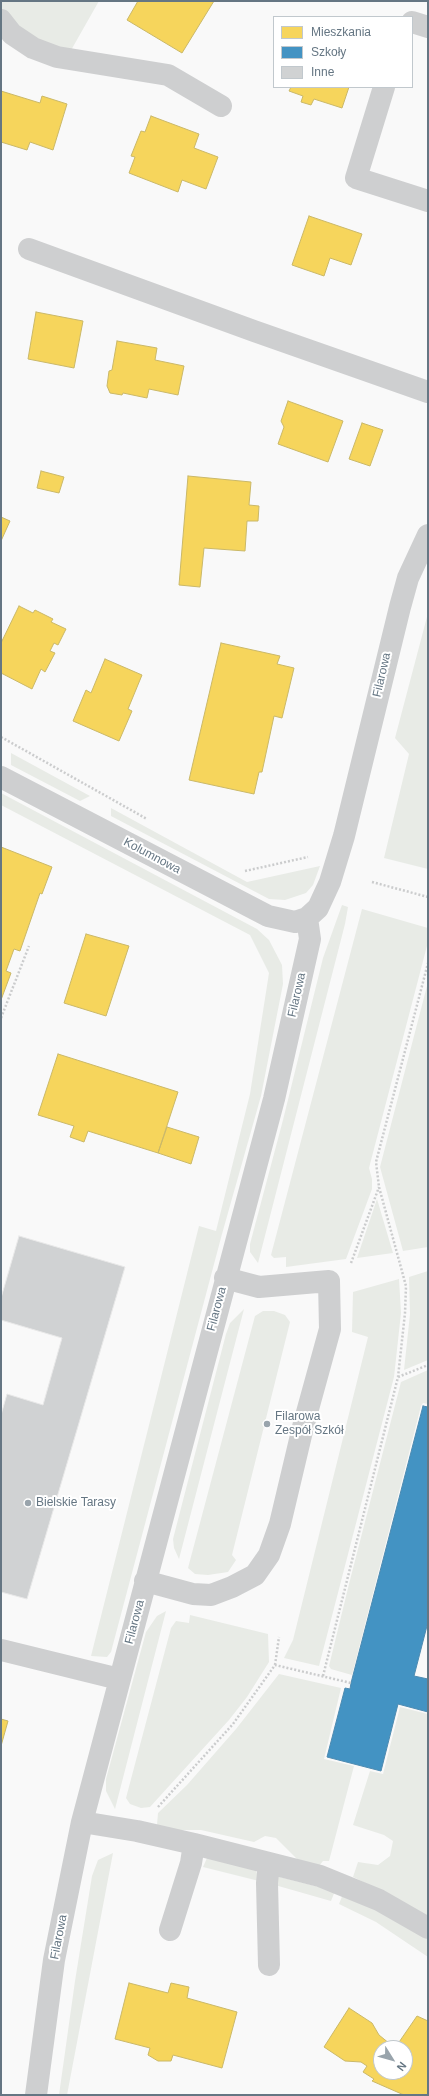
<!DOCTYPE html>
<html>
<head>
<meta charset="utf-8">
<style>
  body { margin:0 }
  #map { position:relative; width:429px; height:2096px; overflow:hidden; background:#f9f9f9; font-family:Arial,sans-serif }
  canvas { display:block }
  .frame { position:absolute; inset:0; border:2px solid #657683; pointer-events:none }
  .legend { position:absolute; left:273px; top:16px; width:140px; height:72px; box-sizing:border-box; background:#fff; border:1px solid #c1c8cd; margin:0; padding:5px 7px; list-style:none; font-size:12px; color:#657683 }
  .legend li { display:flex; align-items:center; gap:8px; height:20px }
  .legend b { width:20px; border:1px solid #c1c8cd }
  .north { position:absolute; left:373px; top:2040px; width:40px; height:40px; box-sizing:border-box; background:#fff; border:1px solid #c1c8cd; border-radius:50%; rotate:127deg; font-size:11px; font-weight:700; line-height:16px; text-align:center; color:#657683 }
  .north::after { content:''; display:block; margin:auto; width:14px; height:18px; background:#99a4ac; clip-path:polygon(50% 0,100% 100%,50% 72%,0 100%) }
</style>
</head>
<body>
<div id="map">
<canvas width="429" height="2096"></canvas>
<div class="frame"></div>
<ul class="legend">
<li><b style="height:11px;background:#f6d55c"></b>Mieszkania</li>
<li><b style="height:11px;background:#4393c3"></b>Szkoły</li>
<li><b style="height:11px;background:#d0d2d3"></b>Inne</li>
</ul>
<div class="north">N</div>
</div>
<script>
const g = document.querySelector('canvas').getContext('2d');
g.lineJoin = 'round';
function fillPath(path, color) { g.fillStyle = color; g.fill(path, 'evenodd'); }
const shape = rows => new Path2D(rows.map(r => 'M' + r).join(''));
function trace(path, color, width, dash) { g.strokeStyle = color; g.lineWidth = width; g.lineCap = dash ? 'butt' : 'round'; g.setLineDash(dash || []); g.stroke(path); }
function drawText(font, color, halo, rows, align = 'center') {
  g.font = font + ' Arial,sans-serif'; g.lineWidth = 4; g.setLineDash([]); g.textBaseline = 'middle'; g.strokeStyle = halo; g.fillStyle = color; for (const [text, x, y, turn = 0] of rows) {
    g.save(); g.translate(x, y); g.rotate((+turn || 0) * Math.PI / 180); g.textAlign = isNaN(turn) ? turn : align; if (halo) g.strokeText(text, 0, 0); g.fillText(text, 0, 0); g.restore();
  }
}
const green = shape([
  [1,1,99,1,70,52,36,44,1,10],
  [428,613,428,869,384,858,409,754,395,738],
  [11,753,90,796,80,801,11,765],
  [1,793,257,929,269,940,282,965,283,984,261,1096,222,1234,111,1652,107,1657,91,1656,199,1226,216,1231,250,1094,269,973,250,935,1,805],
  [111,808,247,882,320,866,313,885,306,893,285,900,269,899,111,816],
  [342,905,348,907,345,924,258,1263,250,1252,250,1244,283,1120,323,958],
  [362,909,428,928,428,942,369,1168,372,1179,372,1189,346,1259,286,1267,286,1257,274,1258,271,1255],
  [428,982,428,1247,403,1251,380,1167],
  [377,1199,393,1253,357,1258],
  [428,1271,428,1360,404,1370,410,1314,409,1277],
  [399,1279,401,1313,394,1377,319,1666,284,1658,293,1640,368,1337,352,1332,353,1292],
  [244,1309,179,1559,174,1548,173,1539,226,1334,230,1323],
  [263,1311,274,1311,285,1315,290,1322,232,1555,236,1560,228,1572,208,1575,195,1574,188,1568,255,1316],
  [428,1370,428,1404,423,1403,421,1406,352,1675,331,1669,329,1666,350,1580,401,1382],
  [166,1611,115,1809,106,1791,106,1779,146,1632,157,1616],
  [190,1615,268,1634,269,1662,247,1697,229,1720,150,1807,141,1808,130,1804,126,1798,171,1628,176,1621,189,1623],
  [279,1674,341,1688,324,1759,354,1766,329,1861,323,1861,319,1866,299,1861,276,1838,265,1836,254,1842,201,1830,162,1830,157,1825,158,1813,187,1785,236,1729],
  [400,1707,428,1714,428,1918,382,1891,353,1877,358,1862,378,1865,390,1856,393,1841,384,1835,353,1825,370,1771,383,1774],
  [113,1853,67,2095,59,2095,75,1981,92,1876,98,1860],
  [207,1858,256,1870,259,1881,203,1867],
  [276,1876,335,1891,331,1901,275,1885],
  [343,1894,364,1902,428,1939,428,1957,376,1922,339,1904]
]);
const homes = shape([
  [138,1,214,1,182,53,127,20,138,1],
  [291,87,349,87,342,108,314,99,311,105,301,102,303,96,289,91,291,87],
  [1,91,40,103,42,96,67,104,53,150,30,142,27,150,1,142,1,91],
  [151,116,199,134,194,148,218,157,206,189,182,180,178,192,129,173,135,157,131,156,141,131,145,132,151,116],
  [309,216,362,234,351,265,330,258,324,276,292,265,309,216],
  [36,312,83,321,74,368,28,359,36,312],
  [117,341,157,348,155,360,184,366,178,395,149,389,147,398,123,393,122,395,110,393,107,386,109,371,112,370,117,341],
  [288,401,343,421,328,462,278,444,284,427,281,421,288,401],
  [362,423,383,430,370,466,349,459,362,423],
  [41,471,64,477,59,493,37,488,41,471],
  [188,476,251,482,249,505,259,506,258,521,247,521,245,551,204,548,200,587,179,585,188,476],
  [1,517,10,521,1,541,1,517],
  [19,606,33,613,35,610,53,619,51,622,66,629,58,645,54,643,50,651,55,653,45,672,41,669,32,689,1,673,1,643,19,606],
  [221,643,280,656,277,664,294,668,282,718,274,716,262,772,259,772,254,794,189,780,221,643],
  [105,659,142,675,128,709,132,711,119,741,73,721,86,690,91,693,105,659],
  [1,847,52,867,42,894,40,893,20,951,14,949,6,971,11,973,1,1000,1,847],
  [86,934,129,946,106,1016,64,1003,86,934],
  [58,1054,178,1092,158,1153,88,1131,84,1142,70,1137,74,1126,38,1115,58,1054],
  [167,1127,199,1137,191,1164,158,1153,167,1127],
  [1,1719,8,1721,1,1746,1,1719],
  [129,1983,168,1993,171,1983,189,1987,187,1998,237,2012,222,2068,173,2055,171,2061,158,2061,148,2055,150,2048,115,2039,129,1983],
  [349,2008,372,2023,379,2035,395,2048,417,2016,428,2021,428,2095,404,2095,372,2081,374,2079,363,2072,367,2066,361,2062,345,2061,324,2047,349,2008],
  [381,2048,405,2048,405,2072,381,2072,381,2048]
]);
const schools = shape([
  [423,1406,428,1407,428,1622,414,1676,428,1679,428,1712,398,1704,381,1771,327,1757,345,1688,350,1689,351,1683,423,1406]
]);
const building = shape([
  [19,1236,125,1267,27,1599,1,1592,1,1415,7,1394,43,1405,62,1338,1,1320,1,1298,19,1236]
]);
const path = shape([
  [1,737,147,819],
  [245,871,308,857],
  [372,882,428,897],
  [1,1018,29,946],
  [351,1263,379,1187],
  [398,1377,428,1365],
  [275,1665,279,1637],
  [323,1676,398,1377,405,1313,406,1286,379,1187,376,1162,428,963],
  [158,1807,233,1724,275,1665,351,1683]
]);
const minor = shape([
  [1,20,12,34,33,48,57,57,168,75,221,106],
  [412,22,428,27],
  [384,87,356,178,428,201],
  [29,249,254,331,428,392],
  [1,777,268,916,295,922,307,918,318,908,330,882,344,836,400,607,408,578,428,535],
  [145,1581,193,1594,211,1595,232,1587,255,1575,269,1555,280,1524,303,1427,330,1329,329,1281,259,1287,225,1278],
  [1,1650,119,1679],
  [82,1822,137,1831,194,1844,320,1876,379,1900,428,1928],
  [170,1930,191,1863,194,1844],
  [269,1965,267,1883,269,1863],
  [36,2095,54,1960,82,1822,274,1099,310,939,307,918]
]);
const markers = [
  [267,1424,4,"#99a4ac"],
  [28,1503,4,"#99a4ac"]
];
const streetNames = [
  ["Filarowa",382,675,-77],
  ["Kolumnowa",152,856,28],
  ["Filarowa",297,995,-77],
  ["Filarowa",217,1309,-75],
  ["Filarowa",135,1622,-75],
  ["Filarowa",59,1937,-79]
];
const poiNames = [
  ["Filarowa",275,1417],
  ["Zespół Szkół",275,1431],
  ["Bielskie Tarasy",36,1503]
];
fillPath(green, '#e8ebe6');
fillPath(homes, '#f6d55c');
trace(homes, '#cab868', 1);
fillPath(schools, '#4393c3');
trace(schools, '#4d8ab0', 1);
fillPath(building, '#d0d2d3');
trace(building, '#e8e8e8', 1);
trace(path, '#cbcccd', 2.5, [2, 2]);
trace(minor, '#cecfd0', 22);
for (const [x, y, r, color] of markers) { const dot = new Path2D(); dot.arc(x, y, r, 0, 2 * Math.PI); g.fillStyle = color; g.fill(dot); trace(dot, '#fff', 1.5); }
drawText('12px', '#657683', '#fff', streetNames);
drawText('12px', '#657683', '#fff', poiNames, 'left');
</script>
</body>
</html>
